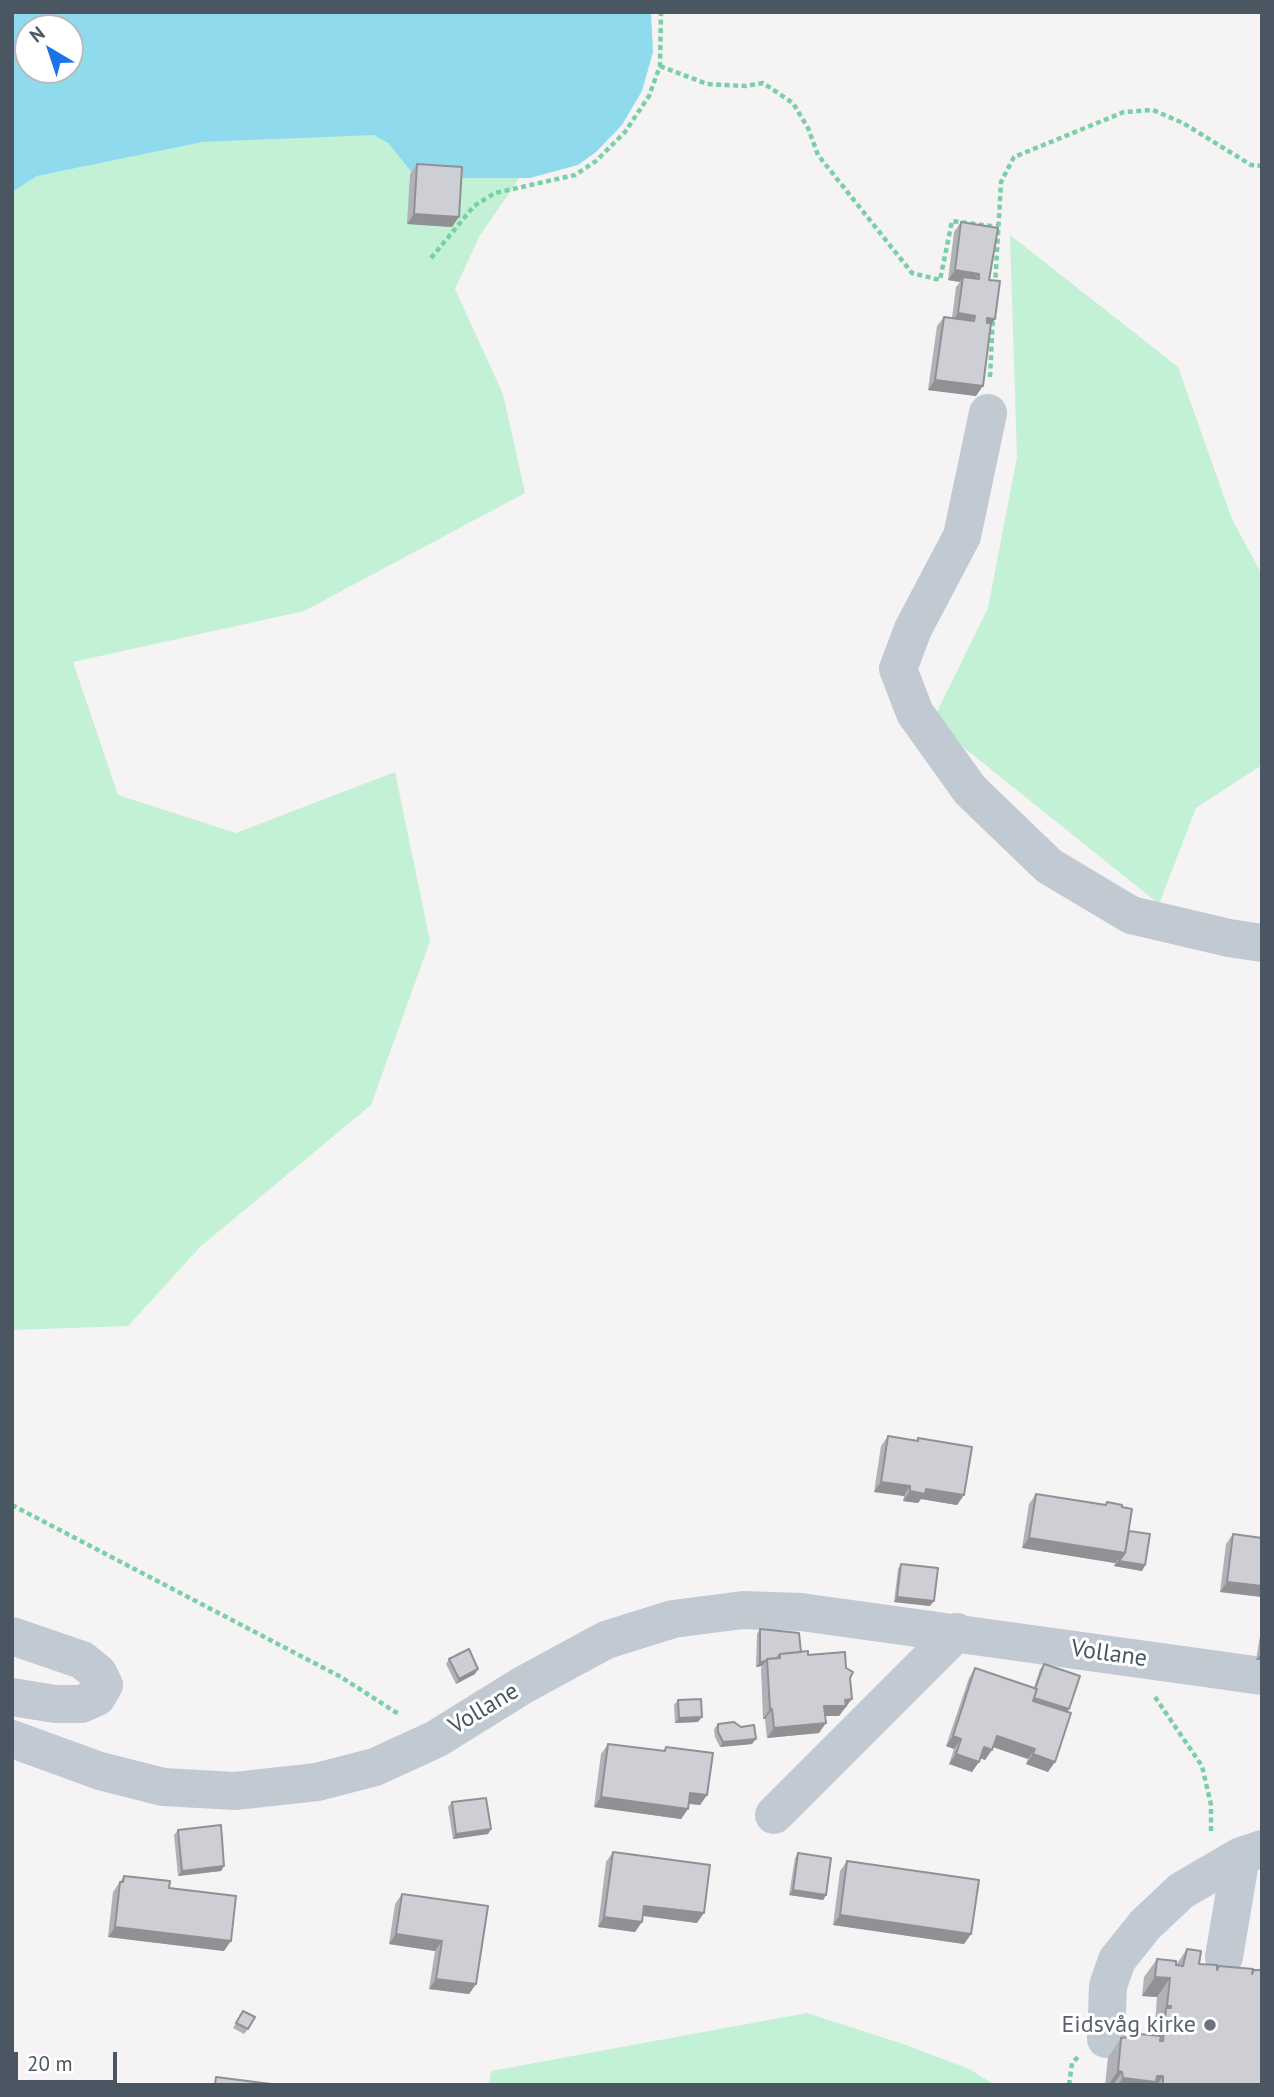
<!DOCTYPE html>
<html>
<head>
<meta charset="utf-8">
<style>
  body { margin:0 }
  #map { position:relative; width:1274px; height:2097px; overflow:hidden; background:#f5f3f3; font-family:"PT Sans",sans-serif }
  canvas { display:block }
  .frame { position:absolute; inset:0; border:14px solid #4a5661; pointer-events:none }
  .north { position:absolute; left:14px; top:14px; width:70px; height:70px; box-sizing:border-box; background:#fff; border:2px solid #b7bbc0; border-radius:50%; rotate:321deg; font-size:19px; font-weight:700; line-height:28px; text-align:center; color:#4a5661 }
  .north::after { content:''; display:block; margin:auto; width:24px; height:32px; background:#1a73e8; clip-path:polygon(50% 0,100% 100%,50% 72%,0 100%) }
  .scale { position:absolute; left:14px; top:2052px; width:103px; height:32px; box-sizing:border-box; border:4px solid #4a5661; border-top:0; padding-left:9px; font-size:21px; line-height:24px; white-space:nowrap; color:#4a5661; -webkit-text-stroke:5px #fff; paint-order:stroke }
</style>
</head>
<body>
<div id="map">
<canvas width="1274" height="2097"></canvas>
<div class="frame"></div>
<div class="north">N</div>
<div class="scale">20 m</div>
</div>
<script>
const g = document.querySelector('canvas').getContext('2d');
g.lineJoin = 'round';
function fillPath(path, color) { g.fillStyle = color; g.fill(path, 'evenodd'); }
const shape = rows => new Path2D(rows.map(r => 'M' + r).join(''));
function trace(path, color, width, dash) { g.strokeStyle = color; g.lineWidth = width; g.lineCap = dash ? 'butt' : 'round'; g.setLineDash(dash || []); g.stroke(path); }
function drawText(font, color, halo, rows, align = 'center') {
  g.font = font + ' "PT Sans",sans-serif'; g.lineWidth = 6; g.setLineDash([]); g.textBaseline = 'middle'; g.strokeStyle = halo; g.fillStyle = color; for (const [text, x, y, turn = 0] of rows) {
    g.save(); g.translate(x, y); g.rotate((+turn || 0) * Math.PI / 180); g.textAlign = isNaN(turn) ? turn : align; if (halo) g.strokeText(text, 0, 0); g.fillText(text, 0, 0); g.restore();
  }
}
const green = shape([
  [374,134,388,143,413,174,456,178,520,177,479,237,455,289,503,394,525,493,304,611,73,662,118,795,236,833,395,772,430,941,371,1105,201,1246,128,1326,12,1330,12,192,36,176,203,142],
  [1010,235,1178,367,1232,519,1262,575,1262,765,1196,808,1159,904,932,722,988,608,1017,457],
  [807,2013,906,2045,969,2069,995,2085,489,2085,491,2071]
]);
const water = shape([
  [12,12,651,12,653,52,642,91,622,125,596,152,578,165,530,178,456,178,413,174,388,143,374,135,203,142,37,176,12,192],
  [28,28,70,28,70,70,28,70]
]);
const path = shape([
  [660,66,707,84,745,86,763,83,793,103,808,128,818,155,912,273,940,280,952,221,998,227],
  [431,258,474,206,495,193,575,175,596,161,625,132,649,96,660,66,661,12],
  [995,286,1001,182,1014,157,1124,112,1153,110,1183,123,1251,165,1262,166],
  [990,377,993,316],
  [12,1505,341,1677,400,1715],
  [1155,1697,1202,1766,1211,1805,1211,1831],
  [1069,2085,1072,2063,1078,2057]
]);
const minor = shape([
  [988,413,962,536,913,629,898,669,915,713,970,790,1049,866,1131,915,1229,938,1262,943],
  [12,1636,82,1660,98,1673,104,1685,97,1697,81,1704,55,1704,12,1697],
  [12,1739,100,1771,163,1787,235,1791,317,1782,375,1767,436,1739,523,1685,606,1640,673,1619,743,1610,801,1612,1262,1676],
  [774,1815,957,1632],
  [1224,1957,1241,1856],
  [1106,2039,1108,1986,1117,1960,1145,1925,1181,1891,1241,1856,1262,1849]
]);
const wall = shape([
  [417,164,452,227,407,224,410,174],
  [961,222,989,280,995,319,991,324,976,396,928,390,937,326,944,317,952,318,956,287,960,282,948,280,954,232],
  [888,1436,916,1441,918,1438,964,1495,957,1505,921,1499,918,1503,903,1501,904,1496,874,1492,881,1446],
  [1036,1494,1105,1505,1107,1502,1122,1507,1129,1531,1145,1565,1142,1571,1114,1566,1115,1563,1022,1548,1029,1504],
  [1233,1534,1262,1538,1262,1597,1220,1592,1226,1544],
  [901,1564,930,1606,894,1602,898,1569],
  [1262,1624,1262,1660,1256,1660],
  [760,1629,801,1652,846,1668,850,1678,845,1709,843,1709,839,1716,825,1716,819,1733,767,1738,765,1719,763,1719,761,1669,762,1666,756,1667,757,1634],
  [449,1659,475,1674,456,1684,446,1664],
  [1044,1664,1068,1712,1048,1772,1026,1764,1028,1759,993,1747,985,1760,980,1758,972,1772,949,1764,954,1749,946,1746,969,1678,975,1668,1034,1688,1040,1669],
  [678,1700,698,1722,675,1723,674,1705],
  [718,1724,741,1727,752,1744,720,1747,715,1737,714,1729],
  [608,1744,663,1751,666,1747,707,1795,700,1805,689,1804,688,1809,681,1819,594,1807,601,1754],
  [452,1802,491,1829,488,1834,453,1839,448,1807],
  [178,1830,224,1866,221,1871,178,1876,174,1835],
  [613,1852,697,1923,643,1916,635,1932,598,1927,606,1862],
  [798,1853,826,1895,823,1900,789,1895,795,1858],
  [847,1861,971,1934,964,1944,833,1925,840,1871],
  [124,1876,169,1888,224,1951,108,1937,113,1892],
  [402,1894,476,1984,469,1994,429,1989,435,1951,389,1944,395,1904],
  [1187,1949,1199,1964,1217,1969,1262,2085,1105,2085,1108,2057,1121,2038,1125,2038,1128,2033,1152,2035,1155,2024,1157,1997,1142,1996,1144,1977,1157,1959,1176,1965],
  [243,2011,248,2029,244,2034,233,2028]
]);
const shadedWall = shape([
  [414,214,459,217,452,227,407,224],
  [955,270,979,274,972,284,963,277,960,282,948,280],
  [958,313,975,316,968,326,951,323],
  [987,318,995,319,988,329,980,327],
  [935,380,983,386,976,396,928,390],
  [881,1482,910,1486,904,1496,874,1492],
  [926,1489,964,1495,957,1505,921,1499,918,1503,903,1501,910,1491],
  [1029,1538,1125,1553,1145,1565,1142,1571,1114,1566,1118,1561,1119,1558,1115,1563,1022,1548],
  [1227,1582,1262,1586,1262,1597,1220,1592],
  [897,1597,934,1601,930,1606,894,1602],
  [1260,1655,1262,1655,1262,1660,1256,1660],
  [766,1661,762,1666,756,1667,760,1662],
  [478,1669,475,1674,456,1684,459,1679],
  [1033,1697,1069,1709,1066,1714,1029,1702],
  [852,1699,839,1716,817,1716,824,1706,845,1700],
  [770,1709,772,1709,765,1719,763,1719],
  [702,1717,698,1722,675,1723,679,1718],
  [826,1723,819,1733,767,1738,774,1728],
  [953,1736,961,1739,954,1749,946,1746],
  [997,1736,1035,1749,1028,1759,990,1746],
  [756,1739,752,1744,720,1747,723,1742],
  [984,1747,992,1750,985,1760,977,1757],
  [956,1754,979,1762,972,1772,949,1764],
  [1033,1754,1055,1762,1048,1772,1026,1764],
  [690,1793,707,1795,700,1805,684,1803],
  [601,1797,688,1809,681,1819,594,1807],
  [491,1829,488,1834,453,1839,456,1834],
  [224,1866,221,1871,178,1876,182,1871],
  [793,1890,826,1895,823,1900,789,1895],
  [644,1906,704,1913,697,1923,637,1915],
  [840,1915,971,1934,964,1944,833,1925],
  [604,1917,642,1922,635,1932,598,1927],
  [115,1927,231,1941,224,1951,108,1937],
  [396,1934,442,1941,435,1951,389,1944],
  [1155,1977,1170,1978,1157,1997,1142,1996],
  [436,1979,476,1984,469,1994,429,1989],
  [1167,2006,1171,2006,1166,2014,1166,2008,1154,2024],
  [1118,2071,1122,2072,1113,2085,1108,2085],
  [1157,2076,1163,2076,1157,2085,1118,2085,1123,2078]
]);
const building = shape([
  [417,164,462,167,459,217,414,214,417,164],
  [961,222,998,228,989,280,1000,281,995,319,987,318,987,323,991,323,983,386,935,380,944,317,974,321,975,316,958,313,963,277,979,279,979,274,955,270,961,222],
  [888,1436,918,1441,918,1438,972,1447,964,1495,926,1489,925,1494,910,1491,910,1486,881,1482,888,1436],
  [1036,1494,1106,1505,1107,1502,1122,1505,1122,1507,1132,1509,1125,1553,1029,1538,1036,1494],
  [1129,1531,1150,1534,1145,1565,1119,1561,1125,1553,1129,1531],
  [1233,1534,1262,1538,1262,1586,1227,1582,1233,1534],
  [901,1564,938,1568,934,1601,897,1597,901,1564],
  [760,1629,799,1633,801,1652,780,1654,777,1658,767,1659,766,1661,760,1662,760,1629],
  [469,1649,478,1669,459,1679,449,1659,469,1649],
  [808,1651,808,1655,845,1652,846,1668,853,1672,850,1678,852,1699,845,1700,846,1706,824,1706,826,1723,774,1728,772,1709,770,1709,767,1659,780,1658,780,1654,808,1651],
  [1044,1664,1080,1676,1069,1709,1034,1698,1037,1689,1035,1689,1044,1664],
  [975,1668,1037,1689,1033,1701,1071,1713,1055,1762,1033,1754,1035,1749,997,1736,992,1750,984,1747,979,1762,956,1754,961,1739,953,1736,975,1668],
  [701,1699,702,1717,679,1718,678,1700,701,1699],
  [734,1722,741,1727,754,1725,756,1739,723,1742,718,1732,718,1724,734,1722],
  [608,1744,665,1751,666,1747,713,1753,707,1795,690,1793,688,1809,601,1797,608,1744],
  [486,1798,491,1829,456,1834,452,1802,486,1798],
  [221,1825,224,1866,182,1871,178,1830,221,1825],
  [613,1852,710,1865,704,1913,644,1906,642,1922,604,1917,613,1852],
  [798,1853,831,1858,826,1895,793,1890,798,1853],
  [847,1861,979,1880,971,1934,840,1915,847,1861],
  [124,1876,170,1881,169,1888,236,1896,231,1941,115,1927,120,1882,123,1882,124,1876],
  [402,1894,488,1906,476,1984,436,1979,442,1941,396,1934,402,1894],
  [1187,1949,1201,1951,1199,1964,1217,1965,1217,1970,1219,1966,1253,1969,1252,1974,1254,1970,1262,1970,1262,2085,1163,2085,1163,2076,1157,2076,1156,2082,1123,2078,1122,2072,1118,2071,1121,2038,1128,2037,1128,2033,1161,2036,1160,2041,1163,2041,1166,2008,1171,2008,1171,2006,1167,2006,1170,1978,1155,1977,1157,1959,1176,1961,1176,1965,1183,1966,1187,1949],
  [243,2011,255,2017,248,2029,236,2023,243,2011],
  [216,2077,279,2085,215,2085,216,2077]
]);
const markers = [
  [1210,2025,7,"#6b7280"]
];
const streetNames = [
  ["Vollane",1109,1654,8],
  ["Vollane",484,1709,-31]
];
const worshipNames = [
  ["Eidsvåg kirke",1196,2025]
];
fillPath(green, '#c3f1d5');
fillPath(water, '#90daee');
trace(path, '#7ad0a6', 4.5, [5, 3.5]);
trace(minor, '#c1cad2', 38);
fillPath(wall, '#b0b2b7');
fillPath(shadedWall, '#909195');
fillPath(building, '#cdcfd5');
trace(building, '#909195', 2);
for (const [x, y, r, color] of markers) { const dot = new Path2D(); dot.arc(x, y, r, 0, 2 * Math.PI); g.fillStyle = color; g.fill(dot); trace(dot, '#fff', 2.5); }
drawText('24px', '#4a5661', '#fff', streetNames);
drawText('24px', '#5b616d', '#fff', worshipNames, 'right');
</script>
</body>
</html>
